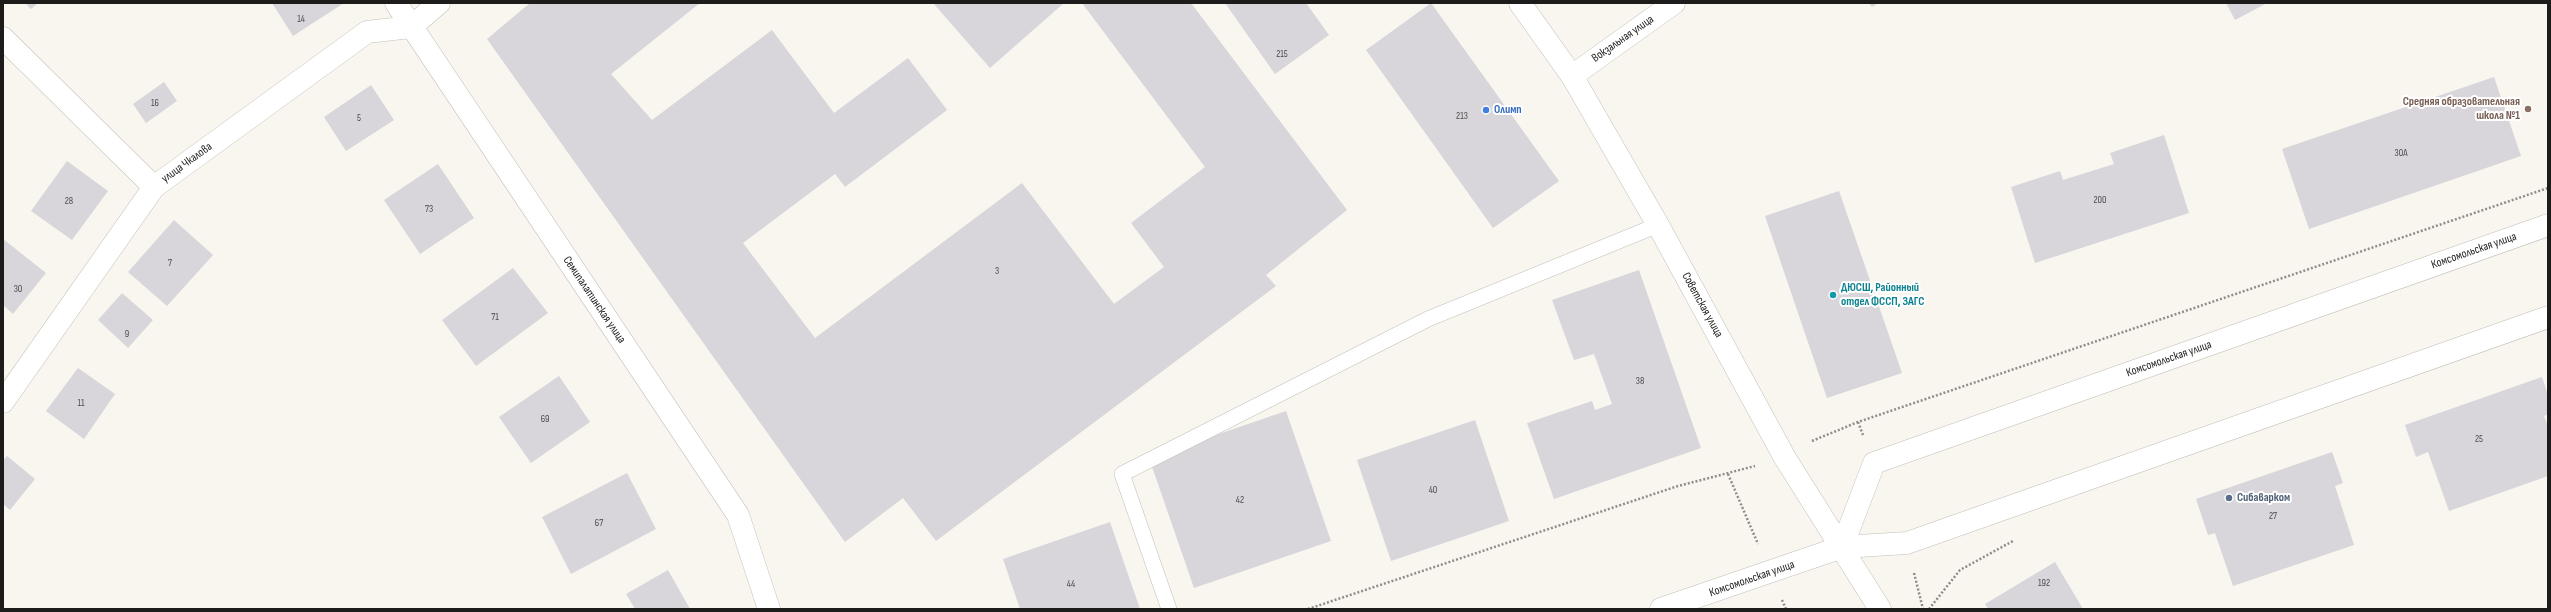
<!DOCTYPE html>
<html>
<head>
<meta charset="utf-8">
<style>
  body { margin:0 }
  #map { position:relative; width:2551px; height:612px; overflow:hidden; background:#f8f6ef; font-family:"Sofia Sans Condensed",sans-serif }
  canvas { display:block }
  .frame { position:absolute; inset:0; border:4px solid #1d1c1a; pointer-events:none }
</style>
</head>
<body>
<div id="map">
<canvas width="2551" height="612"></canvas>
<div class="frame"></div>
</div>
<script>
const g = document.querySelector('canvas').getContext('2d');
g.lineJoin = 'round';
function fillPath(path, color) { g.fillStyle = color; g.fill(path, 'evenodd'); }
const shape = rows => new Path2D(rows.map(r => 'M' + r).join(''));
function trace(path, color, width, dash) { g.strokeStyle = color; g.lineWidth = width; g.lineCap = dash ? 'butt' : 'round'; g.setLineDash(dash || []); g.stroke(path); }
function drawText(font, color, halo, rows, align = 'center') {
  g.font = font + ' "Sofia Sans Condensed",sans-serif'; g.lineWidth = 4; g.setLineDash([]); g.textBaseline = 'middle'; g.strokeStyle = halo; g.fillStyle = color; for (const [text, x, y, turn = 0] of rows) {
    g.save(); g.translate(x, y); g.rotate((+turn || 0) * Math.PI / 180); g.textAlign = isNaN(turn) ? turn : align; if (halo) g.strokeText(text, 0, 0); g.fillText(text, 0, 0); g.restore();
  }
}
const building = shape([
  [25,3,38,3,31,9],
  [272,3,344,3,293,36],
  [530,3,700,3,611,74,652,120,772,30,834,113,908,58,947,110,845,187,835,174,743,243,815,338,1022,183,1114,304,1164,267,1131,223,1205,167,1082,3,1191,3,1347,210,1266,275,1276,286,936,541,903,498,845,542,487,39],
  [933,3,1064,3,990,68],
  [1225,3,1306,3,1329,35,1275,74],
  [1431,3,1559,181,1493,228,1366,50],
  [1869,3,1878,3,1872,7],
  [2226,3,2267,3,2235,20],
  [2494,77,2521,156,2309,229,2282,149],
  [164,82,177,101,146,123,133,104],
  [371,85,394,120,346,151,324,117],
  [2164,135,2189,213,2035,263,2011,187,2060,171,2063,180,2114,164,2110,153],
  [67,161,108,191,72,240,31,211],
  [438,164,474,218,420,254,384,200],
  [1839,191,1902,373,1827,398,1765,216],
  [174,220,213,255,167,306,128,272],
  [3,239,46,273,13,314,3,305],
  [513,268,548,313,476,366,442,320],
  [1639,270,1701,448,1554,499,1527,423,1592,401,1595,410,1612,404,1594,354,1574,360,1552,300],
  [122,293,153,320,128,348,98,320],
  [78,368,115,394,84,439,46,411],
  [559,376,590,422,531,463,499,417],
  [2542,377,2548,395,2548,414,2544,416,2548,426,2548,476,2449,511,2428,452,2416,457,2405,425],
  [1286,411,1331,541,1194,588,1149,458],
  [1475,420,1509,521,1391,561,1357,460],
  [2332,452,2343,483,2335,486,2354,545,2233,586,2215,533,2208,535,2196,499],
  [7,456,35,479,10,510,3,504,3,461],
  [627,473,656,529,571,574,542,517],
  [1110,522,1140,609,1020,609,1003,559],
  [2055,562,2083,609,1988,609,1985,604],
  [668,570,690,609,635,609,626,594]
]);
const path = shape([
  [1858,422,1863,435],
  [1812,441,1858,422,2548,188],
  [1728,474,1758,544],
  [1914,573,1923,609],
  [1782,600,1786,609],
  [1308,609,1678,486,1755,466],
  [1929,609,1960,570,2013,541]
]);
const lane = shape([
  [1169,609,1122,474,1428,319,1658,225]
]);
const street = shape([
  [396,3,738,515,769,609],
  [3,38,154,187],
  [1572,76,1674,3],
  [3,402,154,187,367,32,411,27,439,3]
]);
const secondary = shape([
  [1520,3,1572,76,1658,225,1785,458,1880,609],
  [1842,547,1874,463,2548,225],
  [1661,609,1842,547,1907,543,2548,317]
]);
const markers = [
  [2528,109,4,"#8d6e63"],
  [1486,110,4,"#3f7fe0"],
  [1833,295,4,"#0f9aa8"],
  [2229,498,4,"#5c6f8a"]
];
const numberNames = [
  ["14",301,19],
  ["215",1282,54],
  ["16",155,103],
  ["213",1462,116],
  ["5",359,118],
  ["30А",2401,153],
  ["200",2100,200],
  ["28",69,201],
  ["73",429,209],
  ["7",170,263],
  ["3",997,271],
  ["30",18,289],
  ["71",495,317],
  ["9",127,334],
  ["38",1640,381],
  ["11",81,403],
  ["69",545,419],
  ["25",2479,439],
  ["40",1433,490],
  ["42",1240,500],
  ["27",2273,516],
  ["67",599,523],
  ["192",2044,583],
  ["44",1071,584]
];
const streetNames = [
  ["Вокзальная улица",1623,39,-35],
  ["улица Чкалова",187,163,-36],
  ["Комсомольская улица",2474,251,-19],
  ["Семипалатинская улица",594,300,56],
  ["Советская улица",1702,305,61],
  ["Комсомольская улица",2169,359,-19],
  ["Комсомольская улица",1752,579,-19]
];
const educationNames = [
  ["Средняя образовательная",2520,102],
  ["школа №1",2520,116]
];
const shopNames = [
  ["Олимп",1494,110]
];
const cultureNames = [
  ["ДЮСШ, Районный",1841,288],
  ["отдел ФССП, ЗАГС",1841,302]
];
const serviceNames = [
  ["Сибаварком",2237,498]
];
fillPath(building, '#d8d5db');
trace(lane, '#c2c0b9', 16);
trace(street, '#c2c0b9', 23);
trace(secondary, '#c2c0b9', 23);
trace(path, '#8f8d89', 2.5, [2, 2]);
trace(lane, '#fff', 15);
trace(street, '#fff', 22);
trace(secondary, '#fff', 22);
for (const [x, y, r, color] of markers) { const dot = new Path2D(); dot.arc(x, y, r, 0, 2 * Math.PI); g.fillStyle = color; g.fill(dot); trace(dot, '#fff', 1.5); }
drawText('10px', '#4c4a4a', null, numberNames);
drawText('12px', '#1d1c1a', '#fff', streetNames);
drawText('bold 12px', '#785e54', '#fff', educationNames, 'right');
drawText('bold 12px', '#366cbe', '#fff', shopNames, 'left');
drawText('bold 12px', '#0d838f', '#fff', cultureNames, 'left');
drawText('bold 12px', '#4e5e75', '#fff', serviceNames, 'left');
</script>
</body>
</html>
